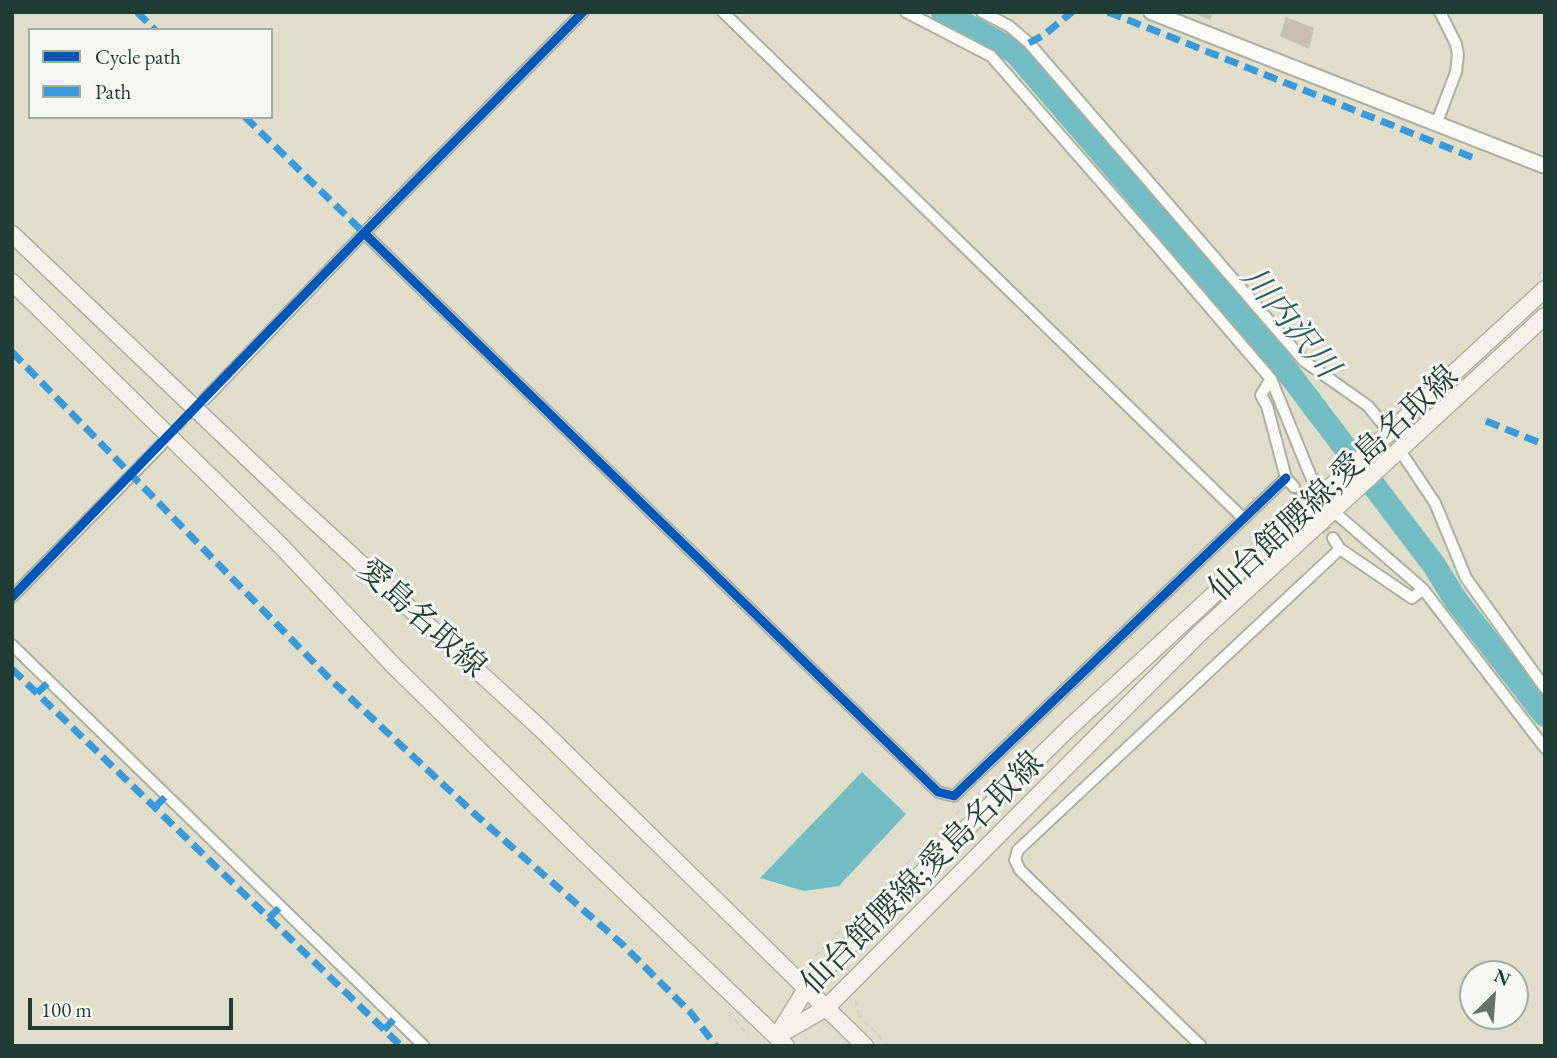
<!DOCTYPE html>
<html>
<head>
<meta charset="utf-8">
<style>
  body { margin:0 }
  #map { position:relative; width:1557px; height:1058px; overflow:hidden; background:#e1ddcb; font-family:"EB Garamond",serif }
  canvas { display:block }
  .frame { position:absolute; inset:0; border:14px solid #1f3d34; pointer-events:none }
  .legend { position:absolute; left:28px; top:28px; width:245px; height:91px; box-sizing:border-box; background:#f6f6f2; border:2px solid #a0aca6; margin:0; padding:9px 12px; list-style:none; font-size:21px; color:#1f3d34 }
  .legend li { display:flex; align-items:center; gap:14px; height:35px }
  .legend b { width:35px; border:2px solid #a0aca6 }
  .north { position:absolute; left:1459px; top:960px; width:70px; height:70px; box-sizing:border-box; background:#f6f6f2; border:2px solid #a0aca6; border-radius:50%; rotate:25deg; font-size:19px; font-weight:700; line-height:28px; text-align:center; color:#1f3d34 }
  .north::after { content:''; display:block; margin:auto; width:24px; height:32px; background:#637569; clip-path:polygon(50% 0,100% 100%,50% 72%,0 100%) }
  .scale { position:absolute; left:28px; top:998px; width:205px; height:32px; box-sizing:border-box; border:4px solid #1f3d34; border-top:0; padding-left:9px; font-size:21px; line-height:24px; white-space:nowrap; color:#1f3d34; -webkit-text-stroke:5px #f6f6f2; paint-order:stroke }
</style>
</head>
<body>
<div id="map">
<canvas width="1557" height="1058"></canvas>
<div class="frame"></div>
<ul class="legend">
<li><b style="height:9px;background:#0057b8"></b>Cycle path</li>
<li><b style="height:9px;background:#3a99d8"></b>Path</li>
</ul>
<div class="north">N</div>
<div class="scale">100 m</div>
</div>
<script>
const g = document.querySelector('canvas').getContext('2d');
g.lineJoin = 'round';
function fillPath(path, color) { g.fillStyle = color; g.fill(path, 'evenodd'); }
const shape = rows => new Path2D(rows.map(r => 'M' + r).join(''));
function trace(path, color, width, dash) { g.strokeStyle = color; g.lineWidth = width; g.lineCap = dash ? 'butt' : 'round'; g.setLineDash(dash || []); g.stroke(path); }
function drawText(font, color, halo, rows, align = 'center') {
  g.font = font + ' "EB Garamond","Noto Serif JP",serif'; g.lineWidth = 6; g.setLineDash([]); g.textBaseline = 'middle'; g.strokeStyle = halo; g.fillStyle = color; for (const [text, x, y, turn = 0] of rows) {
    g.save(); g.translate(x, y); g.rotate((+turn || 0) * Math.PI / 180); g.textAlign = isNaN(turn) ? turn : align; if (halo) g.strokeText(text, 0, 0); g.fillText(text, 0, 0); g.restore();
  }
}
const water = shape([
  [862,772,906,814,839,886,804,891,760,878]
]);
const river = shape([
  [943,12,1015,52,1096,146,1278,359,1434,565,1455,599,1545,715]
]);
const building = shape([
  [1190,12,1213,12,1210,20],
  [1286,17,1314,28,1309,49,1280,36]
]);
const minorTunnel = shape([
  [167,439,199,405],
  [1294,487,1333,538]
]);
const path = shape([
  [1538,275,1545,269],
  [815,956,964,806,1004,769],
  [856,1000,858,1014],
  [729,1012,748,1036],
  [858,1014,888,1046]
]);
const minor = shape([
  [723,12,1243,518],
  [906,12,991,56,1151,239,1271,379,1311,477,1325,491],
  [982,12,1009,26,1029,43,1304,361,1368,406,1390,433],
  [1437,122,1456,72,1458,55,1456,44,1440,12],
  [364,233,938,792,954,796,1286,478],
  [1271,379,1261,395,1267,406,1286,478,1294,487],
  [204,400,364,233,583,12],
  [1399,449,1435,503,1466,578,1545,688],
  [1332,510,1423,589,1545,748],
  [1333,538,1340,549,1412,598,1423,589],
  [12,597,162,444],
  [12,645,424,1046],
  [1201,1046,1020,870,1015,860,1018,850,1340,549]
]);
const tertiary = shape([
  [1151,12,1545,166]
]);
const secondary = shape([
  [12,234,286,495,541,729,865,1046],
  [12,282,281,546,393,665,581,850,786,1046],
  [779,1035,826,1008,1200,633,1545,316],
  [777,1036,806,989,963,832,1068,729,1545,289]
]);
const quiet = shape([
  [137,12,155,30],
  [1108,12,1474,158],
  [1029,43,1044,35,1072,12],
  [245,117,364,233],
  [12,352,330,679,477,816,622,944,691,1013,716,1046],
  [1486,421,1545,445],
  [12,669,401,1046],
  [37,693,50,681],
  [155,807,167,795],
  [269,918,281,906],
  [384,1030,395,1018]
]);
const cycleway = shape([
  [364,233,938,792,954,796,1286,478],
  [12,597,364,233,583,12]
]);
const streetNames = [
  ["仙台館腰線;愛島名取線",1334,484,-43],
  ["愛島名取線",421,619,42],
  ["仙台館腰線;愛島名取線",923,874,-45]
];
const waterNames = [
  ["川内沢川",1289,323,51]
];
fillPath(water, '#72bdc3');
trace(river, '#72bdc3', 24);
fillPath(building, '#cabeae');
trace(minorTunnel, '#babdad', 10, [10, 5]);
trace(minor, '#aeafa3', 14);
trace(tertiary, '#aeafa3', 18);
trace(secondary, '#aeafa3', 19);
trace(path, '#d1d2cd', 2.5, [5, 5]);
trace(minor, '#fafaf7', 10);
trace(tertiary, '#fafaf7', 14);
trace(secondary, '#f5f1ea', 16);
trace(quiet, '#3a99d8', 7, [14, 7]);
trace(cycleway, '#0057b8', 9);
drawText('32px', '#1f3d34', '#f6f6f2', streetNames);
drawText('italic 33px', '#2a5f5e', '#f6f6f2', waterNames);
</script>
</body>
</html>
